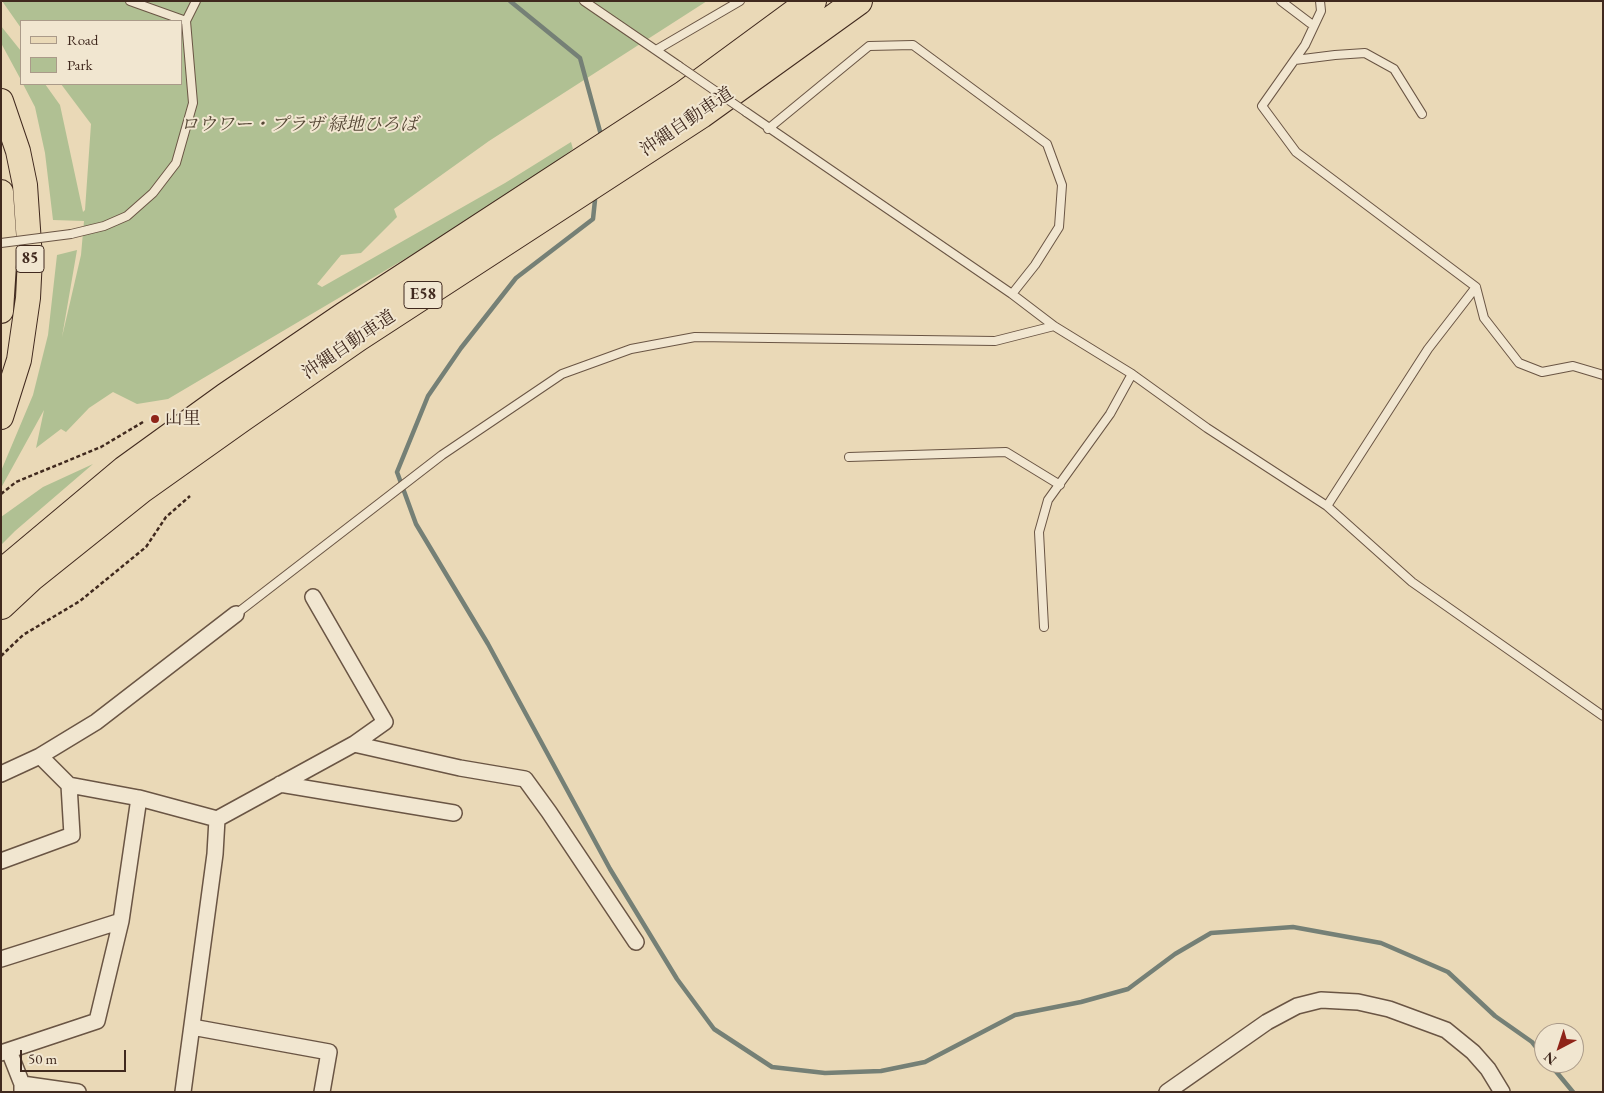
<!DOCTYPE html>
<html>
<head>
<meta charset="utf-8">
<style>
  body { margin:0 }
  #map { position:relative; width:1604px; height:1093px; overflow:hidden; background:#ead9b7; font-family:"EB Garamond",serif }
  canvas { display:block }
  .frame { position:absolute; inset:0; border:2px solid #40291e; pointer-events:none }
  .legend { position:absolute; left:20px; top:20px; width:162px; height:65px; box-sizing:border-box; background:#f1e6d0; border:1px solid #aa9a89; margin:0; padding:6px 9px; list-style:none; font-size:15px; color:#40291e }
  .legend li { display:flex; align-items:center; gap:10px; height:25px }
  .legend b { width:25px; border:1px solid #aa9a89 }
  .north { position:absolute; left:1534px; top:1023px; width:50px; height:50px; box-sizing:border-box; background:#f1e6d0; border:1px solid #aa9a89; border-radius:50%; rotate:220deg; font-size:14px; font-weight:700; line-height:20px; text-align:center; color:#40291e }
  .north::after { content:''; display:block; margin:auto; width:18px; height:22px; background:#8f2418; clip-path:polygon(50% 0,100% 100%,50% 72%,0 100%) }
  .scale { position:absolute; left:20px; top:1050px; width:106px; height:22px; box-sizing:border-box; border:2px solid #40291e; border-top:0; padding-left:6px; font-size:15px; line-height:18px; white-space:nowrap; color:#40291e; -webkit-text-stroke:4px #f1e6d0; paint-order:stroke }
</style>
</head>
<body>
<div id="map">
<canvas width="1604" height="1093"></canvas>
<div class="frame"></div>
<ul class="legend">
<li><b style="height:6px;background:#ead9b7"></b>Road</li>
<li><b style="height:14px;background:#b0c093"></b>Park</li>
</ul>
<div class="north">N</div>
<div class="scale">50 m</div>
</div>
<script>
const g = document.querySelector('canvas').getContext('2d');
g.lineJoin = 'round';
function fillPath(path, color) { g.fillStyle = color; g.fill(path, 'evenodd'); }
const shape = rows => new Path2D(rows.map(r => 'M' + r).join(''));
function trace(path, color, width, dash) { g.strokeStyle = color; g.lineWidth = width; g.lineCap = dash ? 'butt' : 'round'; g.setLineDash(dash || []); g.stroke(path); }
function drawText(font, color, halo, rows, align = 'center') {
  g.font = font + ' "EB Garamond","Noto Serif JP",serif'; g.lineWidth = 4; g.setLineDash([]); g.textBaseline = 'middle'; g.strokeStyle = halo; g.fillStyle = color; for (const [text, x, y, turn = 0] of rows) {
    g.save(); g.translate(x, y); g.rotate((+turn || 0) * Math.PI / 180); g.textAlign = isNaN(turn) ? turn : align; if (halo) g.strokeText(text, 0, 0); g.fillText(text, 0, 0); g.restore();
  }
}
const green = shape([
  [2,1,707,1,489,141,394,209,397,217,361,253,341,255,317,284,322,287,505,183,571,142,573,149,501,202,168,399,137,404,113,392,89,408,66,432,61,429,36,448,44,410,1,488,1,471,33,395,48,335,57,255,77,250,62,337,81,255,84,221,53,220,45,153,35,107,23,84,45,84,60,105,83,212,85,210,91,124,61,84,181,84,181,21,21,21,21,28],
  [1,26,21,51,21,80,1,43],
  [93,464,15,531,1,545,1,517,43,487]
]);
const stream = shape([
  [510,1,580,58,601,135],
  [595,200,593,219,516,278,461,348,428,396,397,472,416,524,488,644,610,869,677,979,714,1029,772,1067,825,1073,881,1071,925,1062,1015,1015,1081,1002,1128,989,1175,954,1211,933,1293,927,1381,943,1448,972,1495,1016,1532,1042,1544,1057],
  [1549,1063,1573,1092]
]);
const path = shape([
  [1,494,16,482,101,447,143,422],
  [1,656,23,635,80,601,146,547,166,517,190,496]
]);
const lane = shape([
  [130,1,186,21],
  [584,1,679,66],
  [1281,1,1310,23],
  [1320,1,1321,11,1305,45,1262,106,1296,152,1476,287,1484,318,1519,363,1542,372,1573,366,1603,375],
  [656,50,740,1],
  [1295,60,1335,55,1365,53,1394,69,1422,114],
  [746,112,1012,294,1054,326,1132,374,1207,428,1327,506,1412,582,1603,716],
  [768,129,869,46,913,45,1047,144,1062,185,1059,227,1035,265,1012,294],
  [71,234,104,226,127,216,153,193,176,163,193,103,186,21,196,1],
  [849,457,1006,452,1060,485],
  [1327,506,1428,349,1476,287],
  [236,614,442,455,562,374,631,349,695,337,995,341,1054,326],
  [1044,627,1039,532,1048,500,1110,414,1132,374]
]);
const street = shape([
  [354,744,460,768,525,779,549,812,636,942],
  [40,756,69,785],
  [1,774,40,756,96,722,236,614],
  [280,784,454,813],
  [1,861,72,835,69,785,139,798,217,819,354,744,385,722,313,597],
  [1,959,121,921],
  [192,1027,329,1052,322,1092],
  [9,1051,22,1084,22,1092],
  [1,1053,97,1021,121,921,139,798],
  [22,1084,78,1092],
  [183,1092,215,854,217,819],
  [1167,1092,1267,1022,1297,1006,1321,1000,1358,1002,1389,1009,1446,1030,1473,1052,1488,1069,1502,1092]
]);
const primary = shape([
  [1,101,18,151,25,185,30,258,28,298,19,360,1,417],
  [1,192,5,249,1,311]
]);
const highway = shape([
  [1,574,125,470,226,397,345,316,684,95,812,1],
  [1,605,31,577,141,489,241,418,358,337,701,114,858,1]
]);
const laneBridge = shape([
  [679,66,746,112],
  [1,243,71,234]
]);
const markers = [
  [155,419,5,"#8f2418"]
];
const shields = [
  [30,259,28],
  [423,295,38]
];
const shieldNames = [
  ["85",30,259],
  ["E58",423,295]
];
const streetNames = [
  ["沖縄自動車道",687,122,-34],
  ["沖縄自動車道",349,345,-34]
];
const parkNames = [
  ["ロウワー・プラザ 緑地ひろば",299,125]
];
const poiNames = [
  ["山里",165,419]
];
fillPath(green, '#b0c093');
trace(stream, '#758076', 4.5);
trace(lane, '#6a5544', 10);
trace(street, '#6a5544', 18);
trace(primary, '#40291e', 26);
trace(highway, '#40291e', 30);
trace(path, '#40291e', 2.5, [4, 2.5]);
trace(lane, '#f1e6d0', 8);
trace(street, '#f1e6d0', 15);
trace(primary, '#ead9b7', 24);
trace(highway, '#ead9b7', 28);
trace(laneBridge, '#6a5544', 10, []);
trace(laneBridge, '#f1e6d0', 8);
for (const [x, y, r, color] of markers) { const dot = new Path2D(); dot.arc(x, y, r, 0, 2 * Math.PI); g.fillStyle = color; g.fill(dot); trace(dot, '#f1e6d0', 2); }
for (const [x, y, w] of shields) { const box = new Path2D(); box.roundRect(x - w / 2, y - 13.5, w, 27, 4); g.fillStyle = '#f1e6d0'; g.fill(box); trace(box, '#40291e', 1); }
drawText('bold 16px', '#40291e', null, shieldNames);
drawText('18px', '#40291e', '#f1e6d0', streetNames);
drawText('italic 18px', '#564735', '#f1e6d0', parkNames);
drawText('18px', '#40291e', '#f1e6d0', poiNames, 'left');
</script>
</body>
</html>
